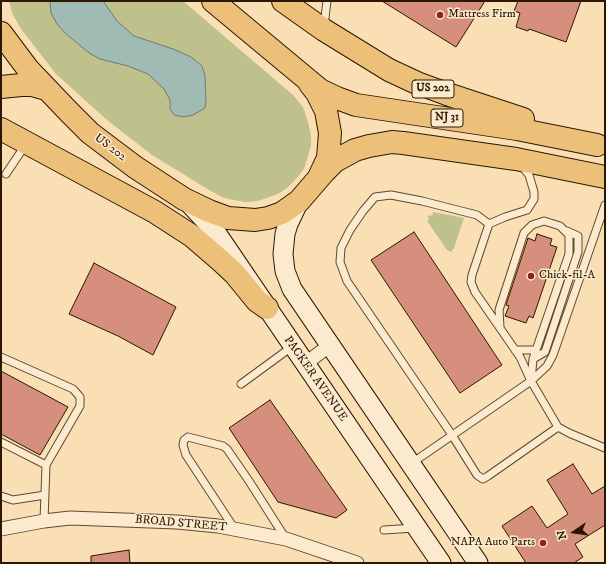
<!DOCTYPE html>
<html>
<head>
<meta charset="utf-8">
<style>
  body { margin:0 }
  #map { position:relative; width:606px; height:564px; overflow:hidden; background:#fadfb5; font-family:"IM FELL DW Pica",serif }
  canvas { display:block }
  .frame { position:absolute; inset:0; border:2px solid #2a1801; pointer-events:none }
  .north { position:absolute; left:554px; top:512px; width:40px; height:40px; -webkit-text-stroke:3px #fceacf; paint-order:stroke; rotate:257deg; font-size:11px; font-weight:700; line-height:16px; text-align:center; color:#2a1801 }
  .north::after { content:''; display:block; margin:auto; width:14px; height:18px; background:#2a1801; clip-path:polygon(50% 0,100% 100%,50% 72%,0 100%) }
</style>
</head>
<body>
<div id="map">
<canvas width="606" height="564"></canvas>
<div class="frame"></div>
<div class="north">N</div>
</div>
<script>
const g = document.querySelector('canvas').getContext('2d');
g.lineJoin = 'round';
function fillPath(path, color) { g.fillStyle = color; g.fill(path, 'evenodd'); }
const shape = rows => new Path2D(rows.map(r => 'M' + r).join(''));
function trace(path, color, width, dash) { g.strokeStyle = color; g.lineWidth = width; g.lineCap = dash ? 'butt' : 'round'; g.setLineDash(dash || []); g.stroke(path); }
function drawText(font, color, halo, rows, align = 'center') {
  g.font = font + ' "IM FELL DW Pica",serif'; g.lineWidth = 3; g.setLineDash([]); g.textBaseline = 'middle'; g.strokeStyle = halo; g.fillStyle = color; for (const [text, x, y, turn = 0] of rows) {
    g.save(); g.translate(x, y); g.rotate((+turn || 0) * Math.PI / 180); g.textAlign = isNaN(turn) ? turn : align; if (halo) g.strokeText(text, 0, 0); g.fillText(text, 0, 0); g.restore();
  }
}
const green = shape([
  [9,1,183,1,293,95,303,107,308,122,311,136,311,146,304,169,296,179,287,188,278,194,258,201,246,202,233,200,222,197,209,190,152,155,107,120,56,74,21,29,12,13],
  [433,212,464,218,454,248,451,252,447,250,427,221,429,219,428,217,429,215,432,216]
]);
const water = shape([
  [50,1,103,1,117,21,134,36,173,49,191,57,202,66,205,76,206,101,205,108,193,115,184,117,174,115,170,109,170,100,164,89,148,74,128,66,100,59,89,53,65,33,57,24,51,13,50,1]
]);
const building = shape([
  [382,1,485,1,456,47,382,1],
  [518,1,581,1,566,42,529,29,528,31,516,27,520,13,514,11,518,1],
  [414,232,502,365,460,393,371,260,414,232],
  [537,234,552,239,550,245,557,247,533,318,529,316,526,323,505,316,509,306,506,305,528,238,535,241,537,234],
  [94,263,176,307,153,355,118,336,69,314,94,263],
  [1,371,68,407,40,455,1,434,1,371],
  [270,400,347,510,336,518,278,502,229,428,270,400],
  [573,464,592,494,605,486,605,525,575,544,583,557,574,563,526,563,502,526,532,506,547,528,568,514,547,480,573,464],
  [129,550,130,563,91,563,91,556,129,550]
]);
const service = shape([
  [324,26,327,1],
  [521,165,529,175,534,192,534,199,527,210,505,217,489,224,472,275,471,282,475,292,520,357,531,381,558,427],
  [6,174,26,144],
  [489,224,477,215,422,201,391,195,375,197,363,211,350,230,341,248,340,262,347,281,452,435,477,475,483,479,488,476,558,427,569,433,605,448],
  [500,327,499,310,524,233,532,225,544,221,560,226,569,235,569,254,533,359,531,381],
  [515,350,536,350],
  [1,357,73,389,80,397,80,406,46,465,44,521],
  [533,359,545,352,578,252,578,236,567,231],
  [241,384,293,346],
  [1,442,46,465],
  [412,463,531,381,547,366,553,355,605,205],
  [1,496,13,500,45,495],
  [234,528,186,455,183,445,184,440,188,437,223,446,227,449,249,481,286,539],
  [384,530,415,528]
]);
const minor = shape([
  [305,364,330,345],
  [1,529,44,521,70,518,177,522,218,526,286,539,357,563]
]);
const secondary = shape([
  [299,201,288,224,285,234,283,254,285,271,292,289,478,563],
  [190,204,215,231,441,563]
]);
const trunk = shape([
  [213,1,320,90,337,98,356,105,517,129,597,145],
  [283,1,324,30,389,70,417,83,447,94,523,119],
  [1,33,28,69,69,112,90,133,135,167,184,199,209,211,228,218,255,220,268,218,282,213,299,201,324,172,335,161,355,150,369,146,392,142,403,143,516,159,605,177],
  [310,84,317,93,326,111,330,133,328,158,320,175],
  [1,87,21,85,32,85,46,89],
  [1,129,155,212,192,236,221,261,235,274,257,301,267,308]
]);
const markers = [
  [440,15,4,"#8f2418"],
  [531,276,4,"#8f2418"],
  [543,543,4,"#8f2418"]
];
const shields = [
  [433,89,42],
  [447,118,32]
];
const shieldNames = [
  ["US 202",433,89],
  ["NJ 31",447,118]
];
const poiNames = [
  ["Mattress Firm",448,15],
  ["Chick-fil-A",539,276],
  ["NAPA Auto Parts",535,543,"right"]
];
const streetNames = [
  ["US 202",110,148,37],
  ["PACKER AVENUE",315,379,55],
  ["BROAD STREET",181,524,5]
];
fillPath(green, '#bfc18d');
fillPath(water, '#a0bbb4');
trace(water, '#717a6c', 1);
fillPath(building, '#d78f7d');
trace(building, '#2a1801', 1);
trace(service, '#5e4a2e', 9);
trace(minor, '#5e4a2e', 15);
trace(secondary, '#2a1801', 21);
trace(trunk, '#2a1801', 24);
trace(service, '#fceacf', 7);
trace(minor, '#fceacf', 13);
trace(secondary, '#fceacf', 19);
trace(trunk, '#edc07a', 22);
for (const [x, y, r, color] of markers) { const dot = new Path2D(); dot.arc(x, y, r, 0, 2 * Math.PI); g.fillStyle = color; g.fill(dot); trace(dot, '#fceacf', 1.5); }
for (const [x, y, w] of shields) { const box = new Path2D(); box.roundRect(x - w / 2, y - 9, w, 18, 3); g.fillStyle = '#fceacf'; g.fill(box); trace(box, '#2a1801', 1); }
drawText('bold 11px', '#2a1801', null, shieldNames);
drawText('12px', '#2a1801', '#fceacf', poiNames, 'left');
drawText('12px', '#2a1801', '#fceacf', streetNames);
</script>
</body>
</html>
